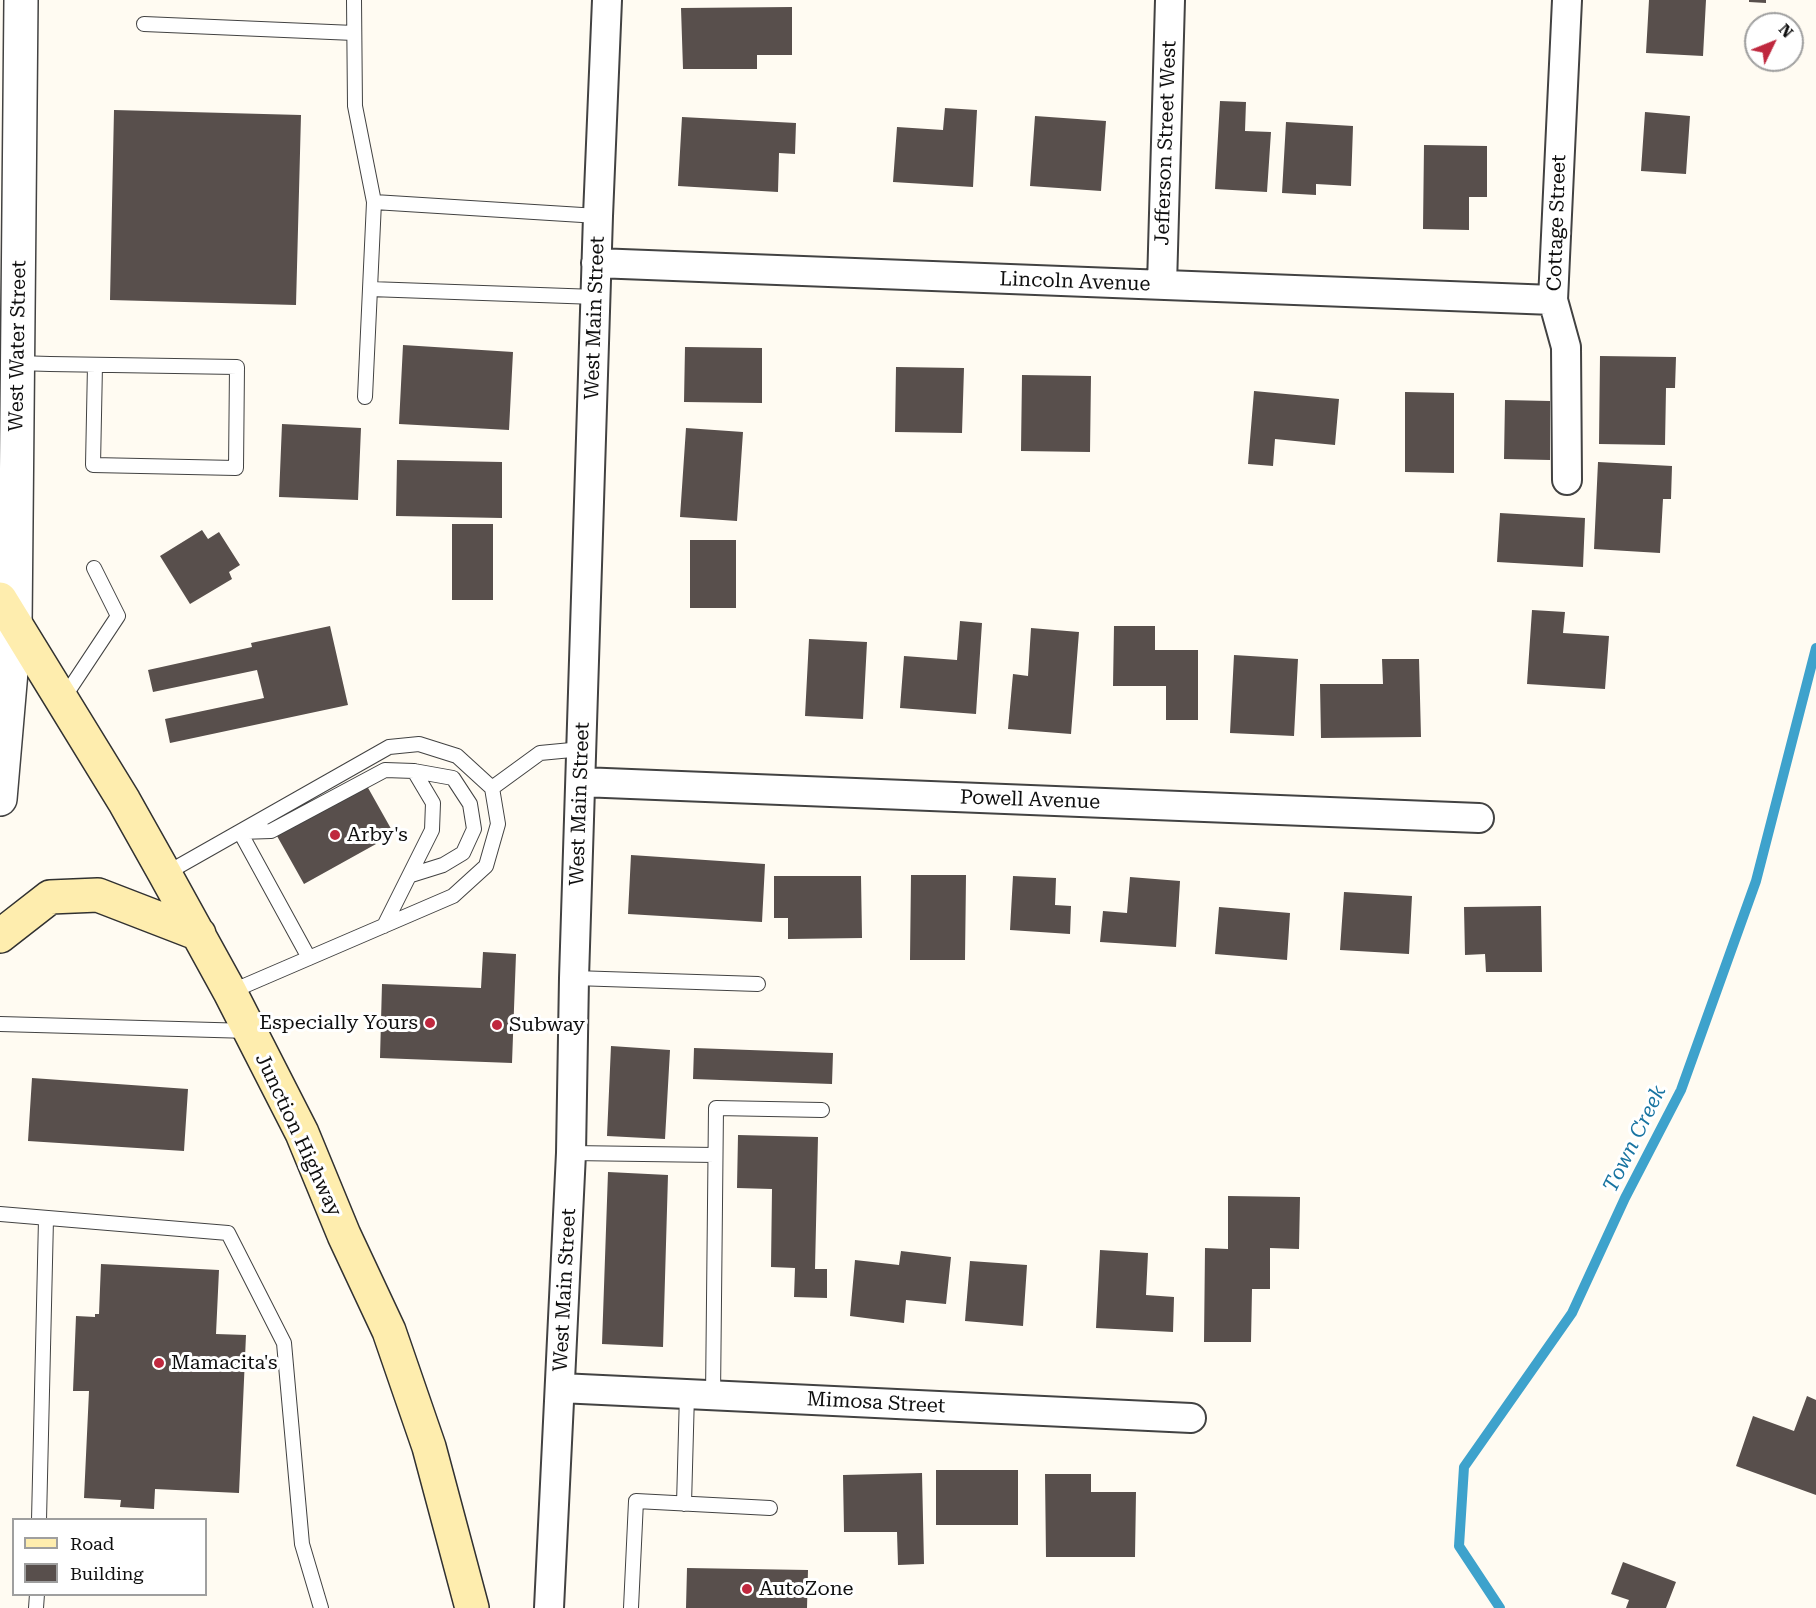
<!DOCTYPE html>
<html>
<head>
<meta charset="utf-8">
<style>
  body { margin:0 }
  #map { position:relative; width:1816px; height:1608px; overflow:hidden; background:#fffbf2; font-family:"Roboto Serif",serif }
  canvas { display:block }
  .legend { position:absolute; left:12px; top:1518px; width:195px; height:78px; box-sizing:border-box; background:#fff; border:2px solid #9f9f9f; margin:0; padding:8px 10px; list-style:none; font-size:18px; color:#0f0f0f }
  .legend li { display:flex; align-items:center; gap:12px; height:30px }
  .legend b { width:30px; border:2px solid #9f9f9f }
  .north { position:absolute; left:1744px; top:12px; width:60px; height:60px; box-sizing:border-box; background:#fff; border:2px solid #9f9f9f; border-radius:50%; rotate:47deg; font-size:16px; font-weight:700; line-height:24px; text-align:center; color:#0f0f0f }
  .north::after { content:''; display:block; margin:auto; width:21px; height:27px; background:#bf283e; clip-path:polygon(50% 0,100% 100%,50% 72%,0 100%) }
</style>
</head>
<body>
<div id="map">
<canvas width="1816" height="1608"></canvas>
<ul class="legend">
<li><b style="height:8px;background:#feedae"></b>Road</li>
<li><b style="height:16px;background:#584f4c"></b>Building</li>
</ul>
<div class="north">N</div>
</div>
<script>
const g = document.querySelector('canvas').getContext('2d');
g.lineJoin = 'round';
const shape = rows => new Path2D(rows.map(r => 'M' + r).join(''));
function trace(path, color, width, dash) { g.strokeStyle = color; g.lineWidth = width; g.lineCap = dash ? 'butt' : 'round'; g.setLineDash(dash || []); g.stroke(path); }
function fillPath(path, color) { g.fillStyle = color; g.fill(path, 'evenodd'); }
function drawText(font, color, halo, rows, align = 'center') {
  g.font = font + ' "Roboto Serif",serif'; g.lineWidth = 6; g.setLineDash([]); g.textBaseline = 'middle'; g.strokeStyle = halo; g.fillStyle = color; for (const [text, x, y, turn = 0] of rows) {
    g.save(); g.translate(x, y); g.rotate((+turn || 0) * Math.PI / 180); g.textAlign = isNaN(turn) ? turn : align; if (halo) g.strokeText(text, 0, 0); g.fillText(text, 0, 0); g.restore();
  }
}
const stream = shape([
  [1500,1608,1459,1546,1464,1467,1572,1313,1625,1198,1681,1090,1756,881,1816,648]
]);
const building = shape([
  [1649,0,1706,0,1703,56,1646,53],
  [1749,0,1766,0,1766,3,1749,2],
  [792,7,792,55,757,55,757,69,683,69,681,8],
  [1220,101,1246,102,1245,131,1271,132,1267,192,1215,189],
  [945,108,977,110,973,187,893,182,897,127,943,130],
  [114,110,301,115,296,305,110,300],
  [1645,112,1690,116,1686,174,1641,171],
  [1035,116,1106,121,1101,191,1030,186],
  [682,117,796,123,795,154,779,153,778,192,678,186],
  [1286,122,1353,126,1351,186,1316,184,1316,195,1282,193],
  [1424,145,1487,146,1487,197,1469,197,1469,230,1423,229],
  [403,345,513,352,509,430,399,424],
  [685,347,762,348,762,403,684,402],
  [1600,356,1676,357,1675,388,1666,388,1665,445,1599,444],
  [896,367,964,368,962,433,895,432],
  [1022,375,1091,376,1090,452,1021,451],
  [1254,391,1339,399,1335,445,1275,439,1273,466,1248,464],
  [1405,392,1454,393,1454,473,1405,472],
  [1505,400,1550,401,1550,460,1504,459],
  [282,424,361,428,358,500,279,497],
  [686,428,743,432,737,521,680,517],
  [397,460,502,462,502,518,396,516],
  [1598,462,1672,466,1671,499,1663,499,1660,553,1594,549],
  [1500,513,1585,518,1583,567,1497,562],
  [452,524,493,524,493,600,452,600],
  [202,530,208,539,219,532,240,565,229,572,232,579,190,604,160,556],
  [690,540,736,540,736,608,690,608],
  [1532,610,1565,612,1563,633,1609,636,1605,689,1527,684],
  [960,621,982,623,976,714,900,708,904,656,957,660],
  [330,626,348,705,170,743,165,719,264,698,257,670,153,692,148,670,252,647,251,643],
  [1114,626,1155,626,1155,650,1198,650,1198,720,1166,720,1166,686,1113,686],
  [1031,628,1079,632,1071,734,1008,729,1013,674,1028,676],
  [809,639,867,642,863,719,805,716],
  [1234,655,1298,659,1294,736,1230,733],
  [1382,659,1419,659,1421,737,1321,738,1320,684,1383,684],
  [367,786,394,834,304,884,277,836],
  [631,855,765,864,762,922,628,914],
  [911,875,966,875,965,960,910,960],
  [774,876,861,876,862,938,788,939,788,918,774,918],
  [1013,876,1056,878,1055,905,1071,906,1070,934,1010,930],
  [1130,877,1180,881,1176,947,1100,942,1103,911,1127,913],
  [1344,892,1412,896,1409,954,1340,950],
  [1541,906,1542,972,1486,972,1485,954,1465,955,1464,907],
  [1219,907,1290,913,1287,960,1215,954],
  [483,952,516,954,512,1063,380,1058,382,984,481,988],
  [611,1046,670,1050,665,1139,607,1136],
  [694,1048,833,1053,832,1084,693,1079],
  [32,1078,188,1089,184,1151,28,1141],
  [738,1135,818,1137,815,1269,827,1269,827,1298,794,1297,795,1268,771,1267,772,1189,737,1188],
  [608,1172,668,1175,663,1347,602,1344],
  [1228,1196,1300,1197,1299,1249,1270,1248,1270,1289,1252,1289,1251,1342,1204,1342,1205,1248,1228,1249],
  [1100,1250,1148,1253,1146,1295,1174,1297,1173,1332,1096,1328],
  [901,1251,951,1257,946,1304,906,1300,904,1323,850,1316,855,1260,899,1265],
  [970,1261,1027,1265,1023,1326,965,1321],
  [101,1264,219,1270,216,1334,246,1335,239,1493,155,1489,154,1509,120,1507,121,1500,84,1498,89,1391,73,1391,76,1316,95,1317,95,1314,99,1314],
  [1807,1396,1816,1400,1816,1495,1736,1466,1753,1416,1794,1431],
  [936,1470,1018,1470,1018,1525,936,1525],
  [922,1473,924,1564,898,1565,897,1532,844,1532,843,1475],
  [1045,1474,1091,1474,1091,1492,1136,1492,1135,1557,1046,1557],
  [1623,1562,1676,1582,1666,1608,1626,1608,1629,1600,1611,1594],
  [687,1568,808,1570,807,1608,686,1608]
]);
const service = shape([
  [354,0,355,106,374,202,365,397],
  [144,24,354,33],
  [374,202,598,216],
  [370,289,596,297],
  [17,363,50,364,237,367,236,468,93,465,95,365],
  [63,699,118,616,94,568],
  [492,788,540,753,582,749],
  [165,874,389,747,419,744,457,756,492,788,498,824,486,866,453,896,230,992],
  [411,875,443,865,463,853,474,829,470,804,453,778,414,771],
  [309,958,240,832,271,831,385,770,414,771,433,803,432,830,384,926],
  [574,978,758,984],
  [0,1024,250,1031],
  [571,1153,715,1155],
  [0,1214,228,1233,284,1343,302,1544,321,1608],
  [713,1396,716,1108,822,1110],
  [684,1504,687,1394],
  [39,1520,46,1219],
  [36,1608,37,1594],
  [631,1608,636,1501,770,1508]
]);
const minor = shape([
  [1567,0,1553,300,1566,347,1567,480],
  [596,263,1553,300],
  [1162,285,1170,0],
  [581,782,1479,818],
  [560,1388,1191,1418],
  [549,1608,571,1153,574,978,598,216,607,0]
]);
const tertiary = shape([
  [0,799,15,625,21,0]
]);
const secondary = shape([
  [0,599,124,801,165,874,230,992,302,1133,344,1235,389,1331,429,1447,472,1608],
  [0,936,50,897,98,895,199,934]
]);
const markers = [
  [335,835,6,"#bf283e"],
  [430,1023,6,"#bf283e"],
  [497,1025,6,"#bf283e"],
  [159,1363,6,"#bf283e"],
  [747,1589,6,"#bf283e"]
];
const streetNames = [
  ["Jefferson Street West",1166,143,-88],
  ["Cottage Street",1557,223,-88],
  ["Lincoln Avenue",1075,282,2],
  ["West Main Street",595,318,-88],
  ["West Water Street",18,346,-89],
  ["Powell Avenue",1030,800,2],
  ["West Main Street",580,804,-88],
  ["Junction Highway",298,1135,65],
  ["West Main Street",565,1290,-87],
  ["Mimosa Street",876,1403,3]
];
const poiNames = [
  ["Arby's",347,835],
  ["Especially Yours",418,1023,"right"],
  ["Subway",509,1025],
  ["Mamacita's",171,1363],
  ["AutoZone",759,1589]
];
const waterNames = [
  ["Town Creek",1635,1139,-64]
];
trace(stream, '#3ea2cc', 10);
fillPath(building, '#584f4c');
trace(service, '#424242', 16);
trace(minor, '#424242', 32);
trace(tertiary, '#424242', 36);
trace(secondary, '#313131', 36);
trace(service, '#fff', 14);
trace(minor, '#fff', 28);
trace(tertiary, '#fff', 33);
trace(secondary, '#feedae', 33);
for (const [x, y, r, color] of markers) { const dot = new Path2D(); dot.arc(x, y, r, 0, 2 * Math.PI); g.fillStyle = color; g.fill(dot); trace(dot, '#fff', 2); }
drawText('20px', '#0f0f0f', '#fff', streetNames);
drawText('20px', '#0f0f0f', '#fff', poiNames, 'left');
drawText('italic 21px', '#1874a1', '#fff', waterNames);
</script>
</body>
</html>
